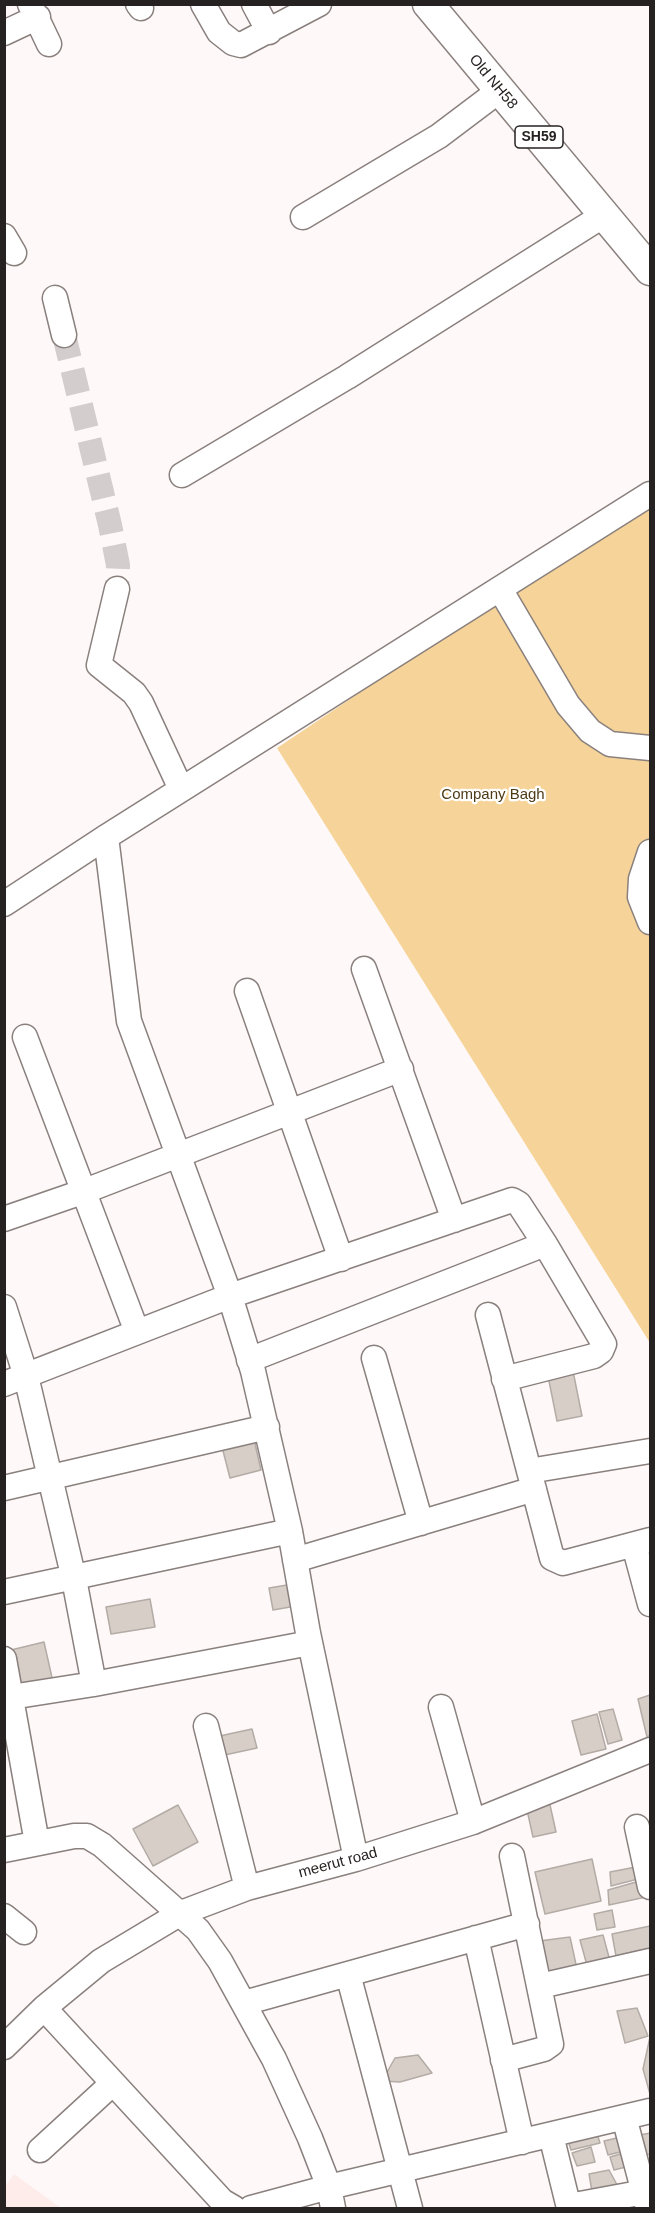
<!DOCTYPE html>
<html>
<head>
<meta charset="utf-8">
<style>
  body { margin:0 }
  #map { position:relative; width:655px; height:2213px; overflow:hidden; background:#fef9f8; font-family:Helvetica,sans-serif }
  canvas { display:block }
  .frame { position:absolute; inset:0; border:6px solid #262221; pointer-events:none }
</style>
</head>
<body>
<div id="map">
<canvas width="655" height="2213"></canvas>
<div class="frame"></div>
</div>
<script>
const g = document.querySelector('canvas').getContext('2d');
g.lineJoin = 'round';
function fillPath(path, color) { g.fillStyle = color; g.fill(path, 'evenodd'); }
const shape = rows => new Path2D(rows.map(r => 'M' + r).join(''));
function trace(path, color, width, dash) { g.strokeStyle = color; g.lineWidth = width; g.lineCap = dash ? 'butt' : 'round'; g.setLineDash(dash || []); g.stroke(path); }
function drawText(font, color, halo, rows, align = 'center') {
  g.font = font + ' Helvetica,sans-serif'; g.lineWidth = 4.5; g.setLineDash([]); g.textBaseline = 'middle'; g.strokeStyle = halo; g.fillStyle = color; for (const [text, x, y, turn = 0] of rows) {
    g.save(); g.translate(x, y); g.rotate((+turn || 0) * Math.PI / 180); g.textAlign = isNaN(turn) ? turn : align; if (halo) g.strokeText(text, 0, 0); g.fillText(text, 0, 0); g.restore();
  }
}
const built = shape([
  [14,2174,61,2208,5,2208,5,2186]
]);
const green = shape([
  [650,498,650,1343,277,748]
]);
const building = shape([
  [572,1366,582,1416,557,1421,547,1371,572,1366],
  [253,1435,261,1470,230,1478,221,1443,253,1435],
  [293,1584,296,1606,273,1610,269,1588,293,1584],
  [150,1599,155,1627,111,1634,106,1607,150,1599],
  [44,1642,53,1682,19,1689,11,1650,44,1642],
  [650,1695,650,1735,647,1737,638,1699,650,1695],
  [613,1709,622,1740,608,1744,599,1712,613,1709],
  [597,1714,606,1749,581,1755,572,1721,597,1714],
  [252,1729,257,1748,220,1756,215,1737,252,1729],
  [548,1796,556,1832,533,1837,525,1801,548,1796],
  [178,1805,198,1842,153,1866,133,1829,178,1805],
  [592,1859,601,1901,545,1914,535,1872,592,1859],
  [646,1865,646,1877,611,1886,610,1872,646,1865],
  [643,1880,646,1897,609,1905,608,1890,643,1880],
  [612,1910,615,1927,597,1930,594,1914,612,1910],
  [650,1926,650,1948,616,1956,612,1934,650,1926],
  [603,1935,610,1961,588,1969,580,1940,603,1935],
  [570,1937,577,1969,544,1976,539,1941,570,1937],
  [637,2008,648,2036,625,2043,617,2011,637,2008],
  [650,2037,650,2094,643,2069,650,2037],
  [418,2055,432,2073,400,2082,382,2081,395,2058,418,2055],
  [595,2127,600,2143,571,2150,566,2134,595,2127],
  [650,2133,650,2154,640,2158,635,2136,650,2133],
  [621,2137,624,2151,608,2155,604,2141,621,2137],
  [591,2147,595,2162,577,2166,572,2153,591,2147],
  [627,2152,630,2166,614,2170,610,2157,627,2152],
  [609,2170,621,2192,593,2197,589,2174,609,2170]
]);
const minorTunnel = shape([
  [64,335,110,525,118,565,117,589]
]);
const minor = shape([
  [30,4,49,44],
  [138,4,141,8],
  [203,4,219,32,233,43,241,45,319,4],
  [254,4,269,32],
  [4,33,38,17],
  [303,217,439,136,500,90],
  [4,236,14,253],
  [55,298,64,335],
  [182,475,347,377,604,215],
  [117,589,99,665,134,693,141,703,181,789],
  [500,589,568,705,590,731,610,744,650,748],
  [106,837,129,1021,230,1296,253,1371,290,1531,308,1633,356,1859],
  [650,852,641,879,640,897,650,922],
  [4,904,106,837,650,494],
  [364,969,454,1220],
  [247,991,341,1259],
  [25,1037,137,1332],
  [4,1219,85,1191,401,1069],
  [4,1307,26,1376,74,1579,94,1684,310,1643],
  [488,1315,552,1558,563,1563,650,1540],
  [374,1358,421,1523],
  [249,1360,545,1244],
  [4,1384,230,1296,512,1200,519,1204,545,1244,604,1344,601,1351,594,1356,504,1379],
  [529,1471,650,1451],
  [4,1488,267,1427],
  [634,1545,650,1604],
  [295,1560,534,1489],
  [4,1592,290,1531],
  [4,1659,37,1843],
  [11,1697,94,1684],
  [441,1707,473,1822],
  [206,1726,247,1888],
  [637,1827,650,1887],
  [4,1850,74,1836,87,1836,102,1845,198,1930,220,1961,274,2059,310,2138,329,2187,333,2208],
  [4,1916,24,1932],
  [476,1938,522,2142],
  [348,1974,410,2208],
  [540,1986,650,1961],
  [244,2003,527,1924],
  [44,2008,101,1961,181,1913,247,1888,356,1859,473,1822,650,1750],
  [4,2047,44,2008,222,2201,234,2208],
  [503,2060,544,2049,551,2044,512,1856],
  [624,2117,648,2208],
  [551,2135,569,2208],
  [40,2150,113,2083],
  [569,2206,650,2191],
  [251,2208,329,2187,650,2111]
]);
const major = shape([
  [428,4,650,270]
]);
const shields = [
  [539,137,48]
];
const shieldNames = [
  ["SH59",539,137]
];
const streetNames = [
  ["Old NH58",493,82,50],
  ["meerut road",338,1863,-15]
];
const parkNames = [
  ["Company Bagh",493,795]
];
fillPath(built, '#fdece9');
fillPath(green, '#f6d499');
fillPath(building, '#d7cec8');
trace(building, '#b3aba5', 1.5);
trace(minorTunnel, '#d3cecd', 24, [24, 12]);
trace(minor, '#8a807e', 27);
trace(major, '#8a807e', 33);
trace(minor, '#fff', 24);
trace(major, '#fff', 30);
for (const [x, y, w] of shields) { const box = new Path2D(); box.roundRect(x - w / 2, y - 11, w, 22, 4.5); g.fillStyle = '#fff'; g.fill(box); trace(box, '#262221', 1.5); }
drawText('bold 14px', '#262221', null, shieldNames);
drawText('15px', '#262221', '#fff', streetNames);
drawText('15px', '#4d3a17', '#fff', parkNames);
</script>
</body>
</html>
